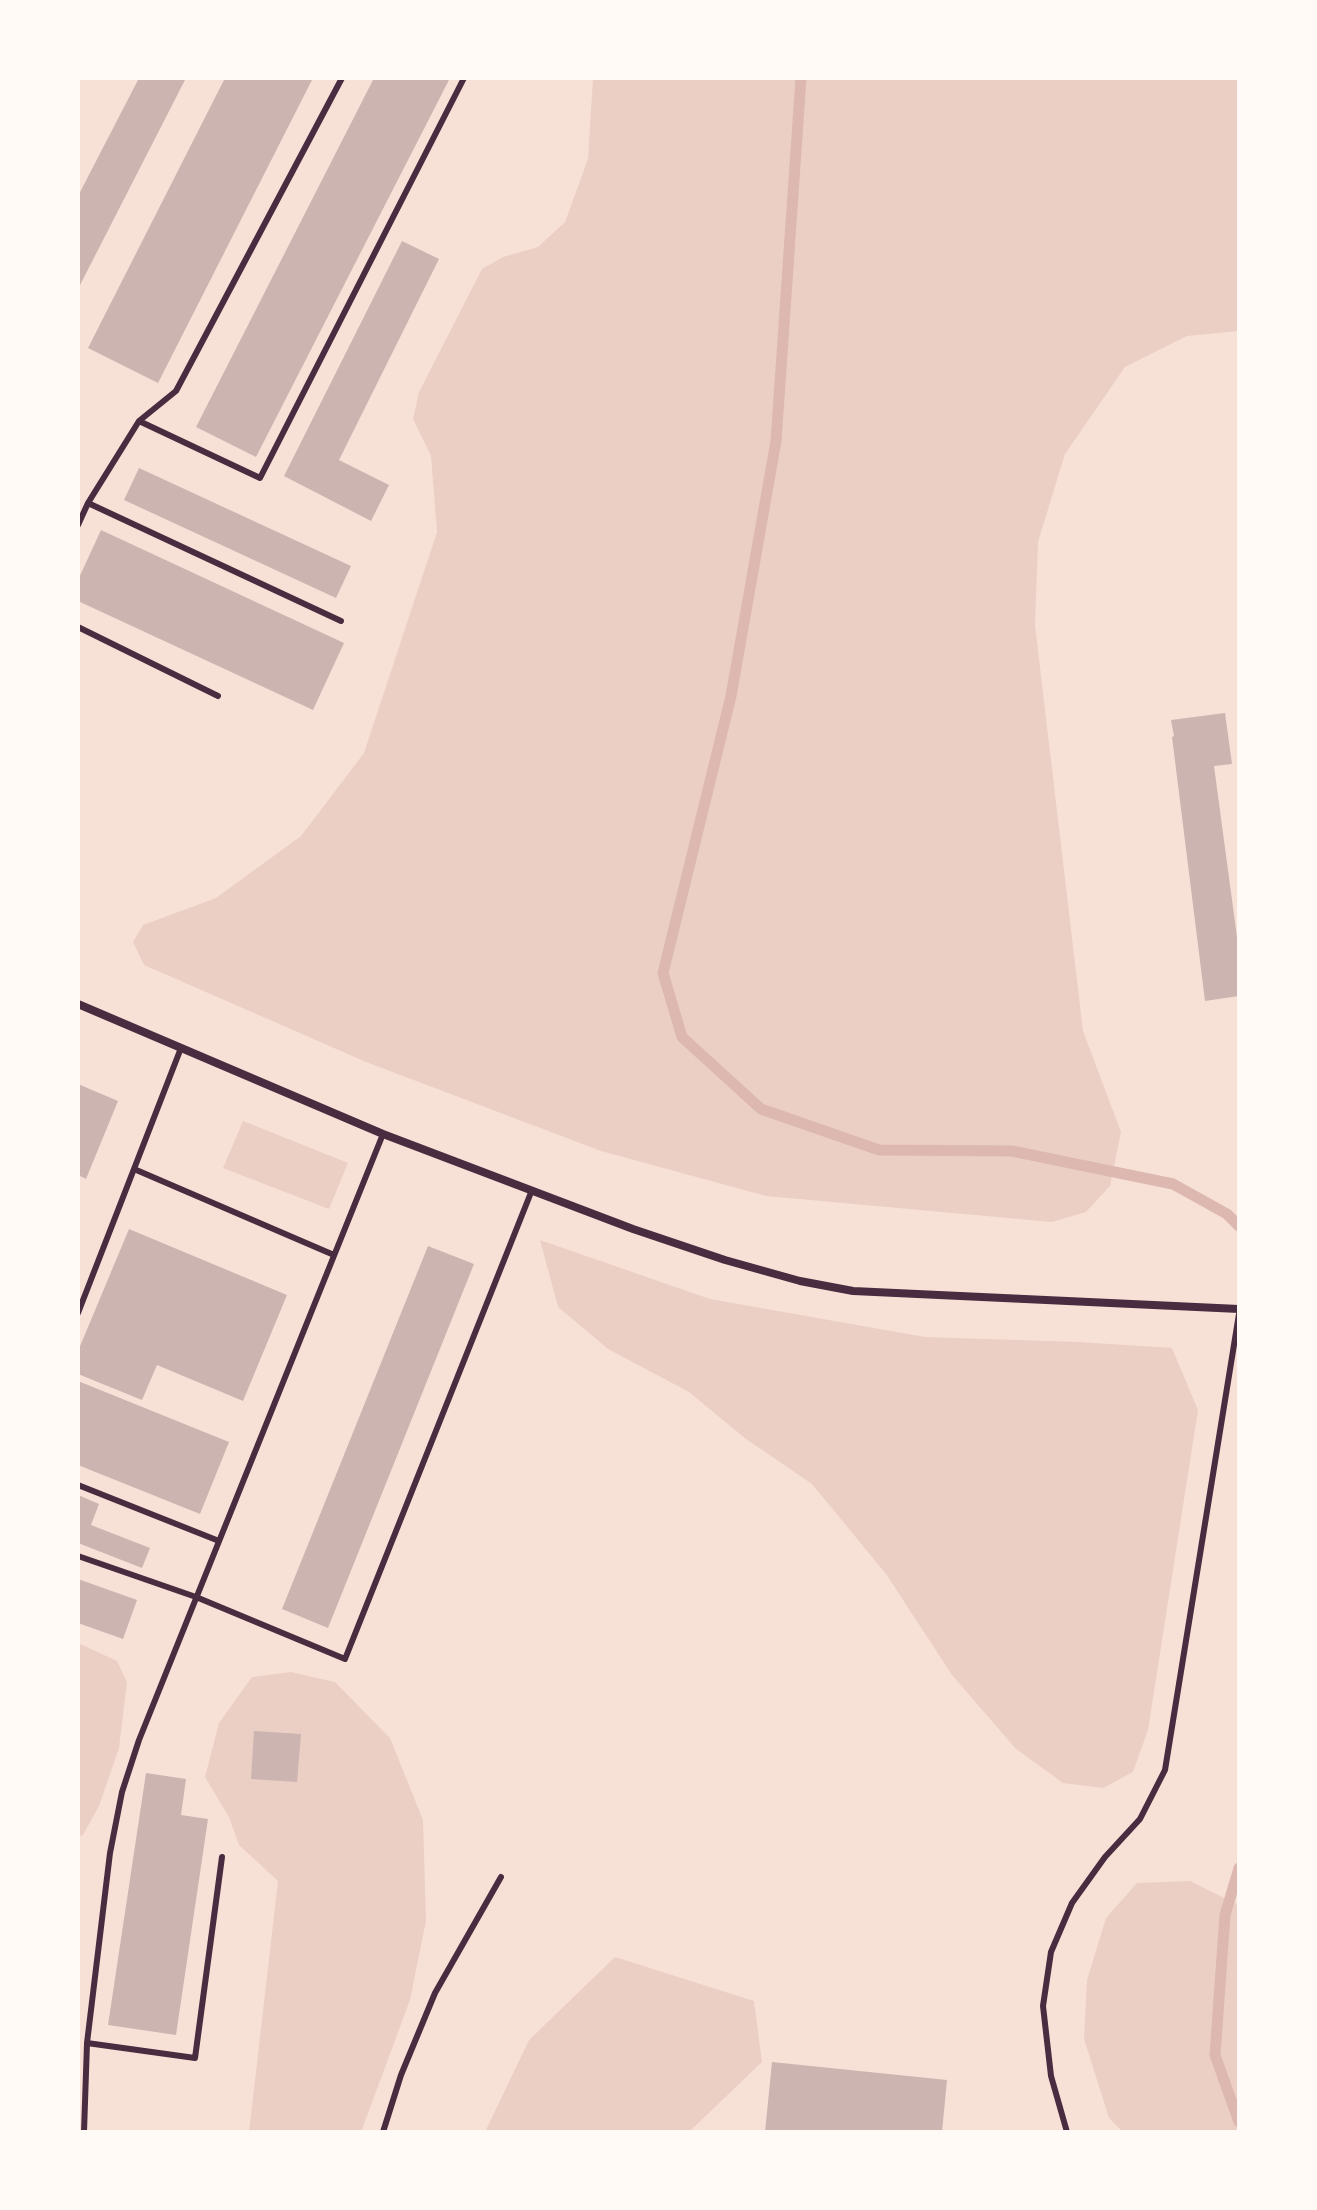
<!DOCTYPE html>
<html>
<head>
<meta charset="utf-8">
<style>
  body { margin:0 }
  #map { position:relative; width:1317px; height:2210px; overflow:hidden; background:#f7e1d7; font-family:Mulish,sans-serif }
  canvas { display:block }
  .frame { position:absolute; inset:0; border:80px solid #fffaf5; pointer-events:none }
</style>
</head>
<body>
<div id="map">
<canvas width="1317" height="2210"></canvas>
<div class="frame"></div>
</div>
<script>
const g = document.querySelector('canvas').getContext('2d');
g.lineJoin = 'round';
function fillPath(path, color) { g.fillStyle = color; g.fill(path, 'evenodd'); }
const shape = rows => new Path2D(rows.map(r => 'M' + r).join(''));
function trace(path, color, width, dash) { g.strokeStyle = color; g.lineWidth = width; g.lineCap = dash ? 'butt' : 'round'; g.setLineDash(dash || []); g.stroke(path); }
const green = shape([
  [593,78,1239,78,1239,331,1187,336,1125,367,1065,454,1038,542,1035,625,1083,1031,1121,1132,1110,1186,1086,1212,1052,1222,766,1196,601,1151,366,1062,144,965,133,942,143,925,216,898,301,836,364,753,437,532,431,456,413,419,419,392,482,269,503,257,538,247,565,222,588,159],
  [243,1121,348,1163,329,1209,223,1168],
  [540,1240,710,1299,925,1337,1079,1342,1172,1348,1198,1410,1148,1730,1133,1772,1103,1788,1063,1783,1016,1749,952,1675,886,1574,812,1484,746,1439,689,1392,608,1349,558,1307],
  [78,1643,117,1661,127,1682,119,1748,99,1806,83,1835,78,1836],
  [291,1672,335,1682,390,1738,423,1820,426,1921,410,2000,361,2132,249,2132,278,1881,239,1845,229,1817,205,1777,219,1723,252,1677],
  [1190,1881,1239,1905,1239,2132,1123,2132,1109,2118,1084,2039,1087,1980,1106,1918,1137,1883],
  [615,1957,754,2001,762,2062,689,2132,485,2132,529,2040]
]);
const stream = shape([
  [801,78,776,441,731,696,663,973,682,1037,761,1109,879,1150,1012,1151,1173,1184,1227,1214,1239,1226],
  [1239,1868,1225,1915,1215,2055,1239,2122]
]);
const building = shape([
  [139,78,186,78,78,289,78,196],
  [225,78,313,78,158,383,88,348],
  [374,78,450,78,256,457,196,427],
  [402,241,439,259,339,460,389,485,371,521,284,476],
  [139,468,351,566,336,598,124,500],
  [101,530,344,643,313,710,78,601,78,580],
  [1225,713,1232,764,1214,766,1239,952,1239,996,1205,1001,1172,737,1174,736,1171,720],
  [78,1084,118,1101,86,1179,78,1175],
  [129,1229,287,1295,243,1401,157,1365,142,1400,78,1374,78,1351],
  [428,1246,474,1264,328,1628,282,1609],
  [78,1381,229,1442,200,1514,78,1465],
  [78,1495,99,1504,91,1525,150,1548,142,1568,78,1543],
  [78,1579,137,1600,123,1639,78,1623],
  [254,1731,301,1734,297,1782,251,1779],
  [146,1773,186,1779,181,1815,208,1819,176,2035,108,2025],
  [772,2062,947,2080,942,2132,765,2132]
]);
const service = shape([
  [139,421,260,478,464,78],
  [88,503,341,621],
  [78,525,88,503,139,421,176,391,342,78],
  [78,627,218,696],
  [134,1169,334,1255],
  [78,1313,181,1048],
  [78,1485,219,1541],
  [78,1556,196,1597,345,1659,532,1190],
  [87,2043,195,2058,222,1857],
  [84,2132,87,2043,110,1853,122,1792,139,1740,383,1134],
  [383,2132,401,2075,435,1993,501,1877],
  [1067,2132,1051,2076,1043,2006,1051,1952,1072,1903,1105,1857,1140,1819,1165,1770,1239,1314]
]);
const minor = shape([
  [78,1004,383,1134,633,1229,725,1260,800,1281,853,1291,1239,1309]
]);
fillPath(green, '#ebcfc5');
trace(stream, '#dcb8b0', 11);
fillPath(building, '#ccb4b1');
trace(service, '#4a2c40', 6);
trace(minor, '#4a2c40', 8);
</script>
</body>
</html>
